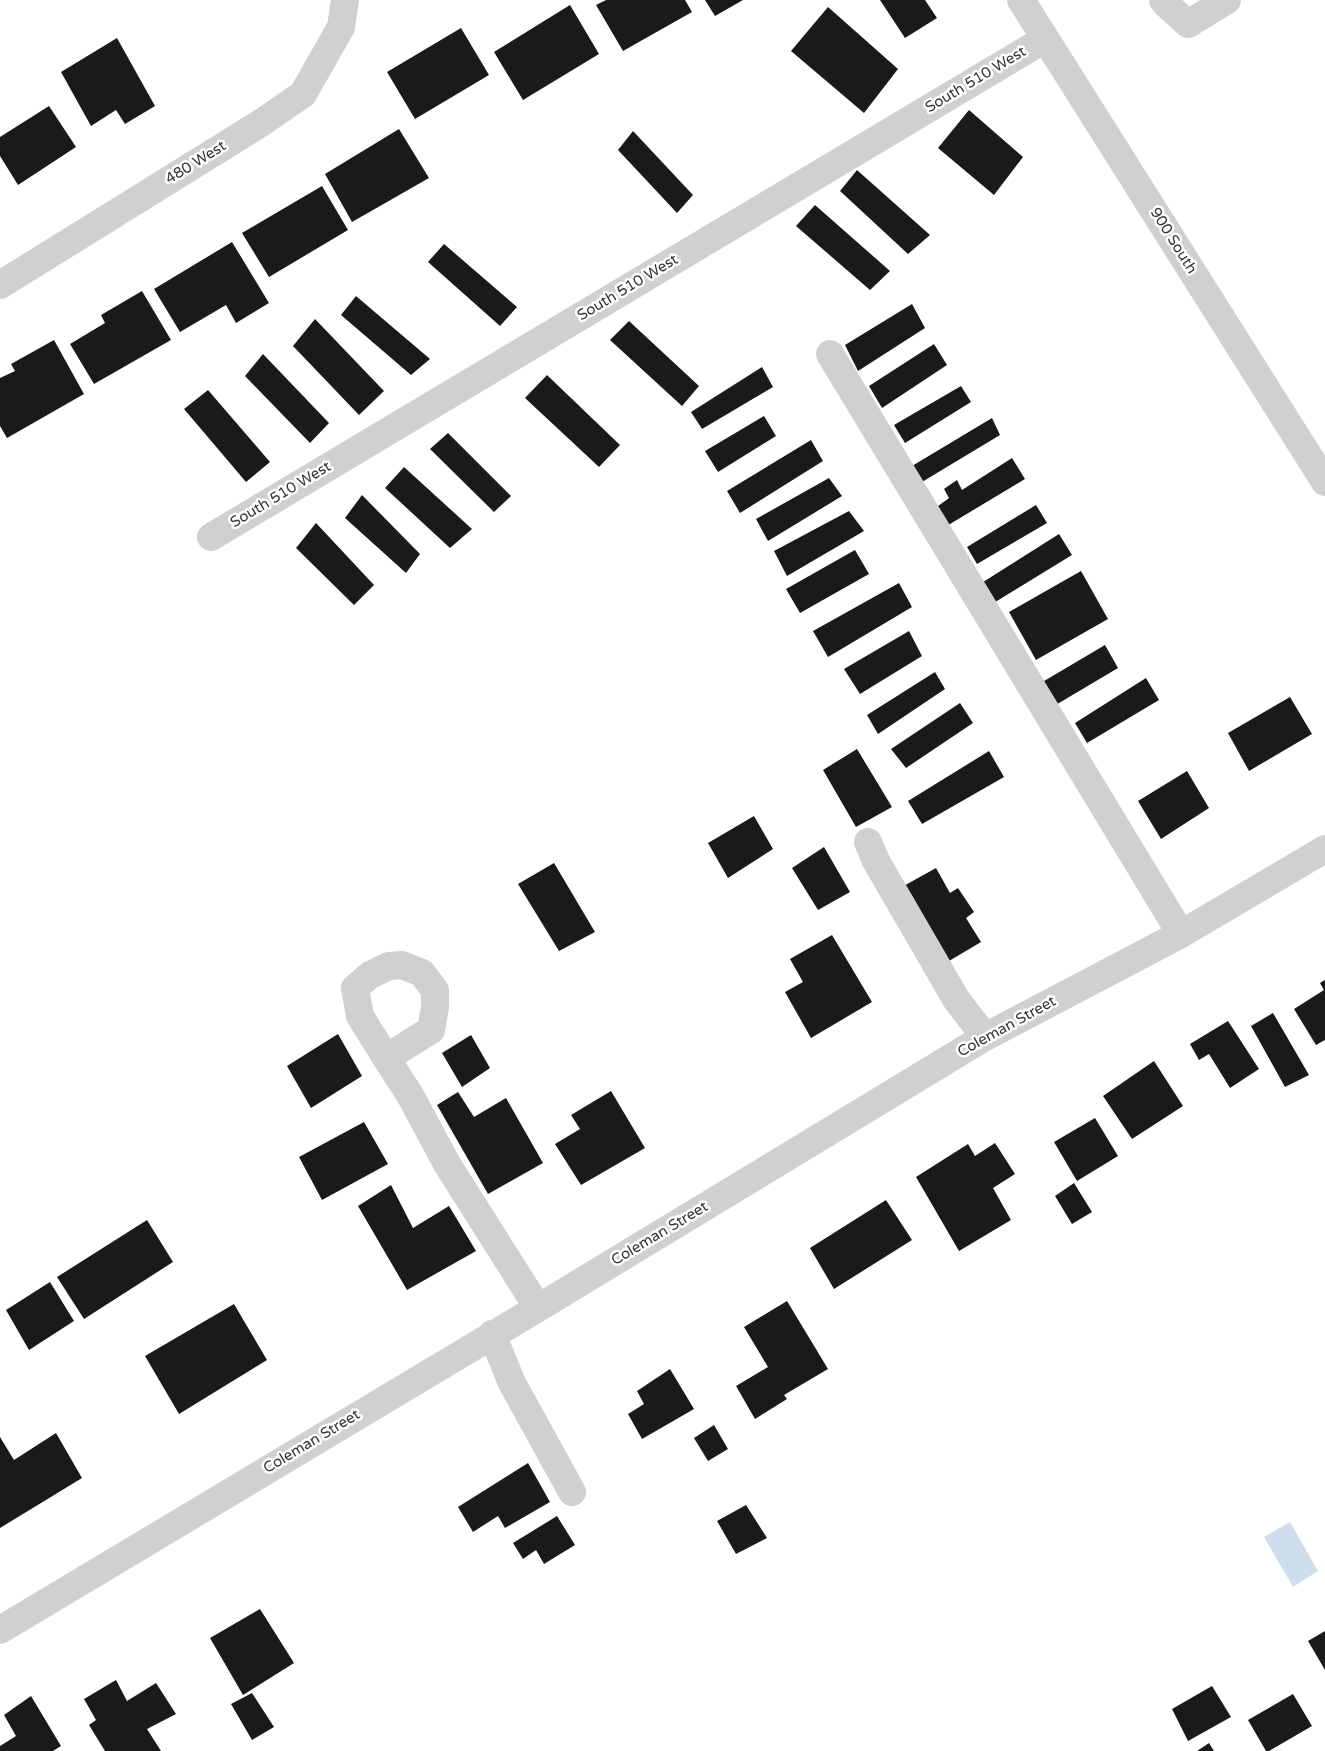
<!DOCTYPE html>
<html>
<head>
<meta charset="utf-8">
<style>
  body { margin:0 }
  canvas { display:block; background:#fff }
</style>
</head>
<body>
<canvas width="1325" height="1751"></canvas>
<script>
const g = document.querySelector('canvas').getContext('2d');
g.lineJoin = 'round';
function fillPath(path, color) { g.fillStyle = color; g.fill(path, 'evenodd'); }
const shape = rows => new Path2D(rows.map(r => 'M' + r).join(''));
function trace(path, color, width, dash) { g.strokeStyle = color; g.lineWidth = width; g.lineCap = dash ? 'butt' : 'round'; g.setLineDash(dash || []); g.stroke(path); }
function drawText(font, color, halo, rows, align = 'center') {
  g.font = font + ' "Varela Round",sans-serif'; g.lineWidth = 5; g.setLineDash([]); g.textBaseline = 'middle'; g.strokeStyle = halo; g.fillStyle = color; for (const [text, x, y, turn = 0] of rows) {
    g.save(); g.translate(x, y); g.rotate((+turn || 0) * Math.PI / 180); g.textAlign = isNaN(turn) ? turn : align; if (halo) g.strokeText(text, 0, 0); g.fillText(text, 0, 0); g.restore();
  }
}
const water = shape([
  [1290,1522,1318,1571,1293,1587,1264,1537]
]);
const building = shape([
  [606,0,685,0,692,12,623,51,596,5],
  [705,0,743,0,715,16],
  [880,0,925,0,937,18,905,38],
  [570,5,599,54,523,100,494,52],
  [828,7,898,69,864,113,791,51],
  [461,28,489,75,415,119,387,72],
  [117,38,155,106,125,124,116,110,91,126,61,72],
  [49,106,76,147,18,185,0,156,0,137],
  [969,110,1023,157,994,195,938,148],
  [399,129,429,178,352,222,325,174],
  [633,131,693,195,677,213,618,150],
  [857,170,930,235,908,254,840,191],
  [322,186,348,230,269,277,242,233],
  [815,205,890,271,870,290,796,226],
  [232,242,269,303,236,323,226,305,180,332,154,289],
  [444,244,517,307,500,326,428,262],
  [142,291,171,340,94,384,70,344,105,323,101,315],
  [356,296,430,359,411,375,341,315],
  [912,304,925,328,858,371,845,345],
  [315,319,384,391,359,415,293,346],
  [629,321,699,386,682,406,610,340],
  [54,340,84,394,7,438,0,426,0,378,15,371,11,364],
  [934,344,947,365,882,408,869,386],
  [263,354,329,423,310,443,245,376],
  [762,367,773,387,702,429,691,412],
  [547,375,620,445,599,467,525,398],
  [961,386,971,402,905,443,894,425],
  [208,390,270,462,246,482,184,409],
  [764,416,776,436,718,472,705,451],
  [992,418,1000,435,917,485,907,469],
  [448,433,511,496,494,512,430,449],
  [811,440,823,461,740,513,727,491],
  [1012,458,1025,479,945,527,934,509,949,498,944,489,957,480,962,490],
  [404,467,472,529,450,548,385,488],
  [829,478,842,496,768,541,756,519],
  [362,495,420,554,406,573,345,518],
  [1036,505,1047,523,977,564,967,547],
  [849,511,864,531,787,576,774,551],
  [316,523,374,585,354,605,296,548],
  [1059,534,1072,555,992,604,980,584],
  [855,550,869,574,800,613,786,589],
  [1081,571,1108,619,1036,660,1009,612],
  [899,583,912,607,828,657,813,631],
  [909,631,922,656,860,694,844,669],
  [1105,645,1118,668,1054,706,1039,684],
  [935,672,945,689,878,734,867,715],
  [1146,678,1159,700,1087,743,1075,723],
  [1290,697,1312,734,1249,771,1228,733],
  [960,703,973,723,906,768,891,749],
  [857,749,892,807,856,827,823,770],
  [989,751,1004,777,922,824,908,801],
  [1187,771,1209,808,1161,839,1138,801],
  [754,816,773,849,728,878,708,843],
  [824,847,850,892,818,910,792,868],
  [554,863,595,932,559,951,518,884],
  [936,868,950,893,958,888,974,912,966,918,981,942,944,964,900,888],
  [832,935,872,1002,811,1038,785,992,803,982,790,959],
  [1325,980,1325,1040,1316,1045,1294,1009,1324,990,1320,983],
  [1273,1013,1309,1075,1285,1087,1251,1026],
  [1228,1021,1259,1069,1230,1088,1209,1054,1199,1060,1190,1044],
  [338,1034,362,1076,311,1108,287,1066],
  [471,1035,490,1068,462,1087,442,1053],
  [1154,1061,1183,1106,1132,1139,1103,1096],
  [611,1091,645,1148,581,1185,555,1144,580,1129,571,1115],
  [458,1092,474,1117,506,1098,543,1163,488,1194,437,1105],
  [1095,1118,1118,1156,1077,1181,1054,1142],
  [364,1122,388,1164,322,1200,299,1157],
  [995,1143,1015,1174,993,1188,1011,1220,959,1251,916,1177,968,1144,975,1156],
  [1074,1183,1092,1212,1072,1224,1055,1196],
  [391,1185,413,1228,449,1206,476,1251,407,1290,358,1206],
  [886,1200,912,1240,834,1289,810,1248],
  [147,1220,173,1262,84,1319,57,1277],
  [50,1282,74,1321,29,1350,6,1310],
  [787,1301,828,1369,784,1395,787,1399,755,1419,736,1386,768,1367,744,1327],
  [234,1304,267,1360,179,1414,145,1356],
  [670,1369,694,1409,642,1439,628,1414,644,1404,637,1391],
  [714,1425,728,1449,708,1461,694,1438],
  [56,1433,82,1478,0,1528,0,1437,14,1460],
  [528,1463,550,1502,505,1528,498,1516,473,1532,458,1507],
  [746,1505,767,1538,736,1554,717,1521],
  [557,1516,575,1545,544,1564,536,1550,523,1559,513,1543],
  [260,1609,294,1663,243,1695,210,1638],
  [1325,1631,1325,1670,1308,1641],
  [116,1680,127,1701,156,1683,176,1714,147,1729,161,1751,105,1751,89,1725,96,1720,84,1699],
  [1212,1686,1231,1717,1188,1741,1172,1709],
  [252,1693,274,1727,252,1740,231,1704],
  [1293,1694,1312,1726,1269,1751,1266,1751,1248,1720],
  [31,1696,61,1746,53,1751,0,1751,0,1746,16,1736,4,1715],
  [1209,1743,1214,1751,1197,1751]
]);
const minor = shape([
  [1021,0,1325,482],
  [1163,0,1166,4,1188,24,1227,0],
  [0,285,261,123,303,94,341,27,345,0],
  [830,354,1181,934],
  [211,537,1045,39],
  [868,842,876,861,956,999,985,1037],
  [386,1058,431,1030,435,1007,435,990,422,973,402,965,389,966,370,975,355,988,360,1016,386,1058,410,1095,447,1164,538,1308],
  [492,1334,512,1383,572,1492],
  [0,1630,538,1308,985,1037,1181,934,1325,849]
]);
const streetNames = [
  ["South 510 West",976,80,-31],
  ["480 West",196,163,-32],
  ["900 South",1173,241,58],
  ["South 510 West",628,288,-31],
  ["South 510 West",281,495,-31],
  ["Coleman Street",1007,1027,-29],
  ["Coleman Street",660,1234,-31],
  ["Coleman Street",312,1442,-31]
];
fillPath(water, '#cfdeed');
fillPath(building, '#1a1a1a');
trace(minor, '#d0d0d0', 28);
drawText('15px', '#333', '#fff', streetNames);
</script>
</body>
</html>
